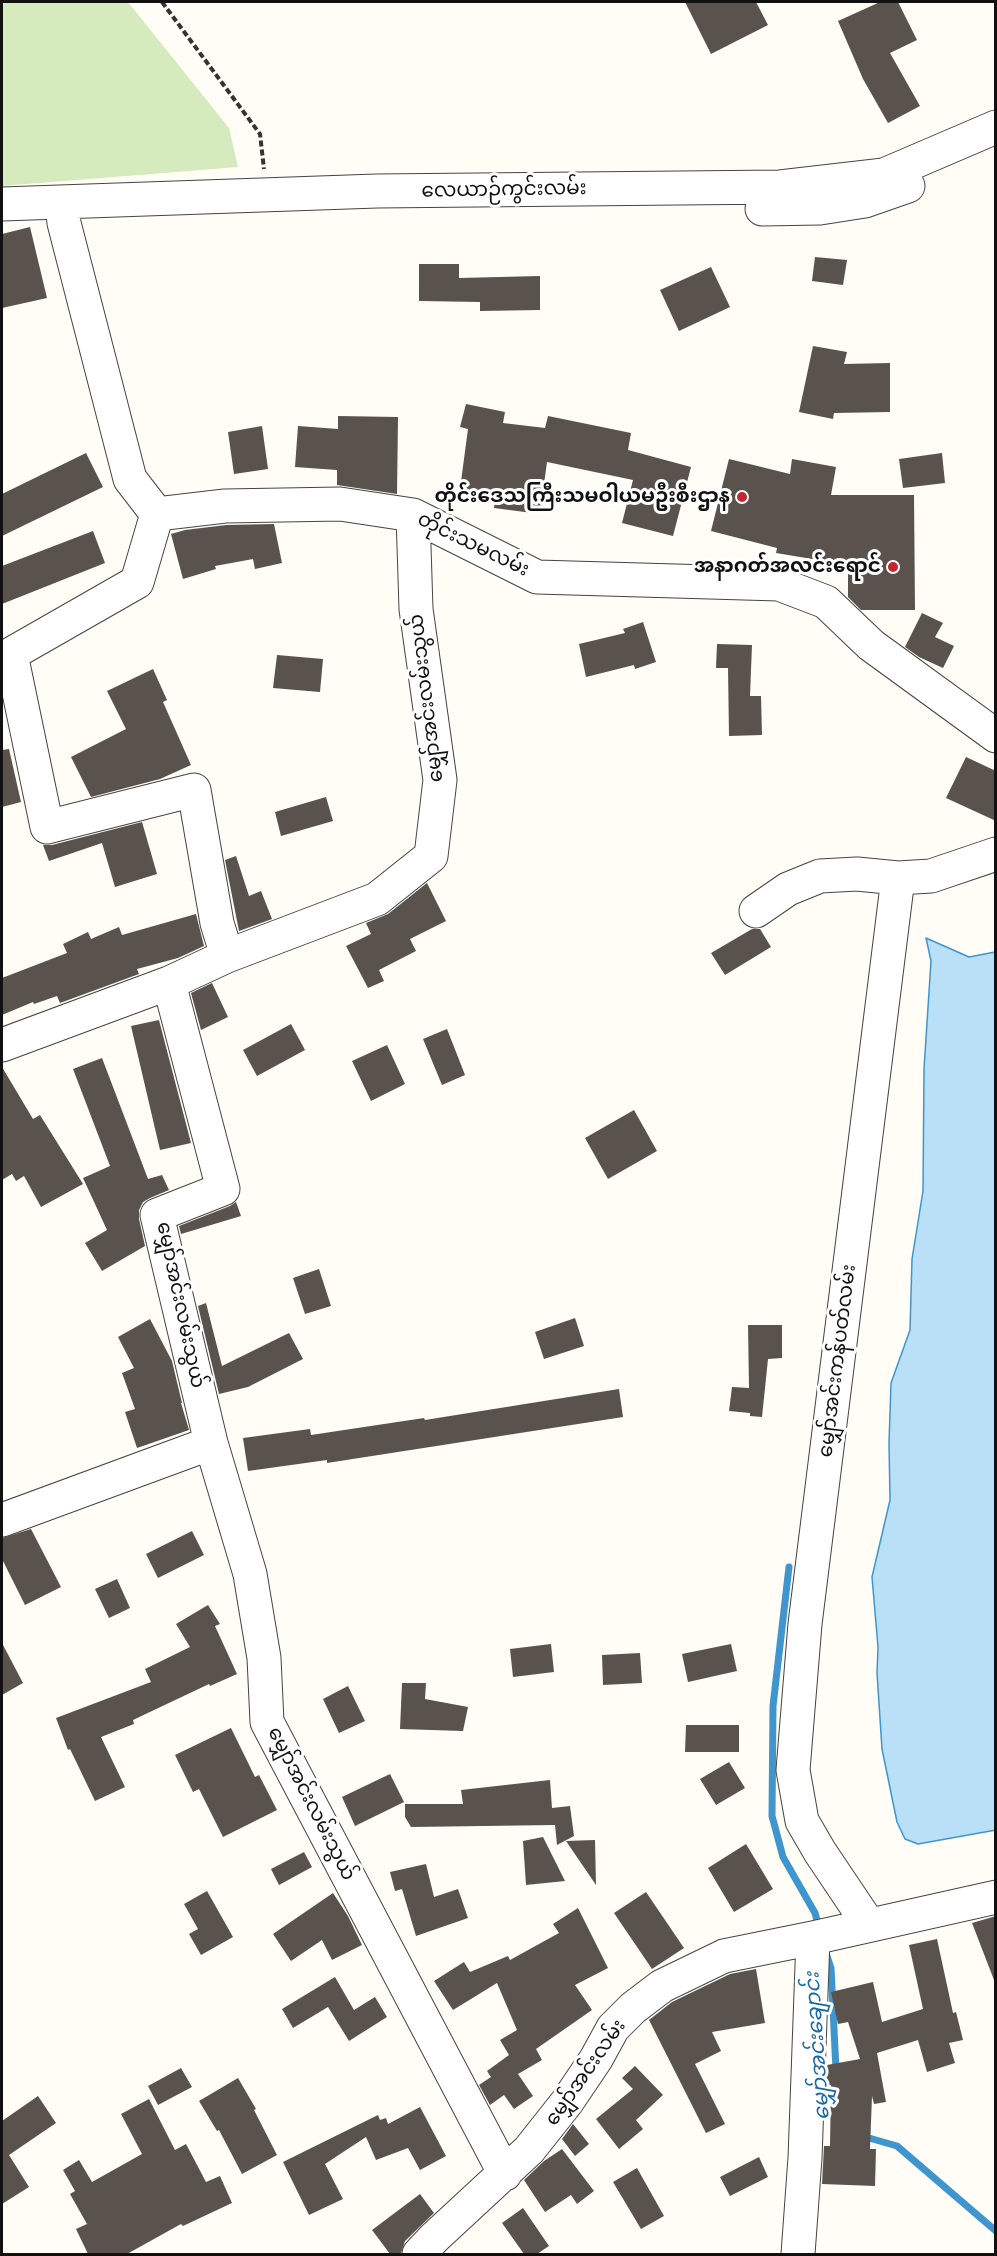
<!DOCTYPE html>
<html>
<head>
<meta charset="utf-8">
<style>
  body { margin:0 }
  #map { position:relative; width:997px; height:2256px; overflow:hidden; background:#fffdf5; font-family:"Times New Roman",serif }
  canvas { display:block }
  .frame { position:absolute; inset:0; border:3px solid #111; pointer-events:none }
</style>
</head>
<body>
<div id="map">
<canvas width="997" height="2256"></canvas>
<div class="frame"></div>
</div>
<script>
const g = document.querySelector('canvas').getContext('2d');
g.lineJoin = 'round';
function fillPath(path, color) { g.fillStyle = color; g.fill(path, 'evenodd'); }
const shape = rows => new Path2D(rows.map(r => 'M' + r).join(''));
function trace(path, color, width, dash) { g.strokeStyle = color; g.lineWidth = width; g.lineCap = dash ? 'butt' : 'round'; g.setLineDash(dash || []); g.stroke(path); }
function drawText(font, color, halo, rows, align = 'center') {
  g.font = font + ' "Times New Roman","Noto Sans Myanmar",serif'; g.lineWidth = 6; g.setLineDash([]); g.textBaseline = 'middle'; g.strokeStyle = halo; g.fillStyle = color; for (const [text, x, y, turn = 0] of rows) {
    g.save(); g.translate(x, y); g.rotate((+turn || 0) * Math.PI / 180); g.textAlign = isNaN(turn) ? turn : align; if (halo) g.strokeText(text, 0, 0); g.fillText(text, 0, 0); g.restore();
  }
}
const green = shape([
  [2,2,128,2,229,128,238,167,2,186]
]);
const water = shape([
  [926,938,969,957,995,952,996,1830,918,1844,905,1839,897,1822,882,1749,877,1673,878,1647,872,1577,890,1500,889,1443,891,1383,910,1330,912,1259,923,1191,924,1069,931,961,926,938]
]);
const stream = shape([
  [789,1567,773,1706,772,1816,783,1857,815,1913,819,1928],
  [826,1953,831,1968,836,2070],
  [862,2136,897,2146,996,2231]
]);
const building = shape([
  [685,2,756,2,768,25,711,54],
  [880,2,898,2,917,40,890,53,920,106,888,123,863,79,838,21],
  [30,227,47,298,2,308,2,234],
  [815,257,847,260,843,285,812,281],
  [419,264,459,264,459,278,540,276,540,310,480,311,480,302,419,301],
  [711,267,730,307,679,331,660,290],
  [813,346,847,352,844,364,890,363,890,412,834,413,833,419,799,412],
  [466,404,505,412,503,423,545,428,548,416,631,433,628,450,691,467,673,536,622,523,633,480,547,462,540,514,494,508,496,494,460,489,468,429,460,427],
  [338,416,398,417,397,494,337,485,337,470,295,467,298,426,338,429],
  [262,426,268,469,234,474,228,432],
  [86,453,103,487,2,536,2,494],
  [942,453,945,483,903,488,899,459],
  [729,459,790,474,792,459,836,467,831,495,914,495,915,610,861,610,848,597,848,565,776,553,777,548,711,531],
  [274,524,282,563,255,569,253,559,215,566,216,569,183,579,171,534,185,530,226,525],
  [93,531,105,563,2,604,2,566],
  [922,613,943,623,935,637,954,646,943,668,919,657,905,647],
  [643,622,656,662,635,669,634,665,586,677,579,644,625,633,623,629],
  [717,644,752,645,750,696,761,696,762,735,729,736,728,668,716,668],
  [277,655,323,659,320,692,273,688],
  [153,669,167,700,163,702,191,765,160,779,91,797,71,757,126,729,107,691],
  [9,749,21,802,2,807,2,750],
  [966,757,996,771,996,821,946,798],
  [326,797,333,821,281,836,275,812],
  [142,822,157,874,115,887,102,843,49,861,43,845,52,845],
  [236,856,249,896,261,891,272,919,239,931,225,860],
  [427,883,446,921,410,939,416,951,379,970,384,981,368,988,346,946,371,934,366,923,388,914],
  [196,914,204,946,178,958,137,969,139,974,60,1003,57,996,34,1004,33,1002,2,1015,2,978,67,953,63,944,88,932,91,939,119,927,122,935],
  [752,929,760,929,771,947,725,975,711,953],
  [212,983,228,1017,201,1030,191,993],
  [159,1020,191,1143,160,1150,131,1026],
  [291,1024,305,1050,257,1076,243,1050],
  [447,1029,465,1075,442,1085,423,1039],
  [387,1045,405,1084,371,1101,352,1061],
  [102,1058,148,1179,162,1175,169,1190,150,1198,143,1202,139,1210,139,1219,145,1246,102,1271,85,1243,107,1230,83,1178,110,1166,73,1069],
  [2,1067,33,1119,40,1115,83,1184,41,1207,24,1176,16,1181,12,1174,2,1180],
  [634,1110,657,1151,608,1179,585,1138],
  [236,1202,241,1216,181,1234,179,1226,230,1206],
  [319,1269,331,1306,305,1314,293,1278],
  [206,1303,222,1366,289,1333,303,1359,248,1387,219,1394,198,1306],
  [575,1318,584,1346,544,1359,535,1332],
  [150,1319,172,1361,182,1403,181,1403,189,1430,137,1448,125,1412,135,1409,122,1373,134,1368,118,1337],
  [748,1325,782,1325,782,1358,768,1359,762,1417,750,1416,750,1413,729,1411,732,1387,749,1388],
  [619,1389,623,1417,327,1463,327,1460,248,1471,243,1438,310,1429,311,1435,424,1418,425,1420],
  [31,1529,61,1587,25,1605,2,1559,2,1538],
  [192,1531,204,1555,158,1578,146,1554],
  [117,1579,130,1608,109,1618,95,1589],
  [208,1605,220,1624,215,1626,237,1674,210,1686,209,1684,133,1720,134,1724,101,1737,125,1787,95,1801,70,1749,68,1750,56,1718,151,1682,145,1669,190,1647,176,1624],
  [2,1643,23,1683,2,1695],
  [551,1644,554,1672,513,1677,510,1649],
  [731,1644,737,1671,688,1682,682,1654],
  [640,1653,642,1683,603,1685,602,1655],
  [402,1683,426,1683,425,1699,468,1707,463,1731,400,1729],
  [348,1686,365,1721,339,1733,323,1699],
  [686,1725,739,1725,739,1752,685,1752],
  [231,1728,255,1777,259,1775,277,1810,223,1837,199,1789,193,1792,175,1755],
  [729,1762,745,1788,716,1805,700,1779],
  [390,1774,404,1802,355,1826,342,1797],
  [550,1780,552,1808,570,1806,574,1836,557,1845,555,1825,411,1827,405,1817,405,1804,463,1804,461,1790],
  [543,1837,565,1881,526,1885,523,1841],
  [595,1840,596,1885,566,1841],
  [746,1844,773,1889,734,1912,708,1868],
  [304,1852,312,1867,279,1885,271,1869],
  [426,1864,434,1897,458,1889,468,1918,416,1936,402,1889,395,1891,390,1872],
  [207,1891,233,1937,201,1955,189,1934,198,1929,184,1904],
  [646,1892,684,1948,652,1969,614,1913],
  [333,1893,348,1916,362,1945,332,1960,322,1940,291,1961,273,1934],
  [578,1908,608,1968,575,1985,592,2010,536,2049,542,2060,518,2074,533,2096,514,2109,504,2095,490,2105,479,2085,491,2077,487,2071,509,2055,500,2040,517,2030,497,1983,453,2010,434,1981,464,1962,470,1972,508,1956,510,1960,559,1933,553,1924],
  [996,1916,996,1980,994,1980,972,1923],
  [937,1939,953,2013,956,2012,963,2040,949,2043,955,2063,927,2072,918,2040,877,2053,886,2102,874,2104,872,2096,870,2149,876,2149,875,2186,822,2184,824,2146,830,2146,831,2085,826,2086,827,2065,860,2059,848,2022,838,2024,831,1992,873,1982,882,2022,923,2009,909,1945],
  [756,1969,765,2023,712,2032,721,2051,695,2064,725,2124,706,2133,649,2020,672,2002,730,1974],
  [335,1977,354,2010,375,1997,387,2017,349,2041,328,2007,293,2028,282,2009],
  [635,2066,663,2095,636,2120,643,2129,619,2149,596,2119,633,2089,622,2078],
  [181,2068,192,2087,158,2105,148,2086],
  [238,2078,256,2109,254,2110,277,2155,242,2174,219,2130,217,2131,199,2101],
  [38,2096,56,2123,9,2155,29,2187,2,2204,2,2121],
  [149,2099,175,2150,186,2144,206,2182,220,2176,232,2203,183,2226,181,2224,127,2254,88,2254,76,2229,87,2224,70,2194,75,2191,63,2170,79,2160,92,2182,142,2154,121,2114],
  [420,2107,446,2156,420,2170,408,2148,376,2160,366,2137,325,2164,343,2199,309,2215,283,2162,378,2115,380,2120,386,2118,388,2124],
  [573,2124,589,2144,575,2156,562,2139],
  [562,2149,594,2191,577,2204,571,2195,545,2212,524,2180,544,2161],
  [759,2157,768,2177,730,2196,720,2177],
  [637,2168,664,2216,641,2229,613,2182],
  [420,2194,434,2213,405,2241,401,2253,390,2254,372,2230],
  [523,2208,549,2246,537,2254,524,2254,502,2223]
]);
const path = shape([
  [162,2,260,134,264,169]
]);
const minor = shape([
  [62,203,64,223,130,479,157,514,225,506,340,504,413,515,537,577,779,584,826,602,871,645,996,736],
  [2,204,377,191,780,187,884,175,996,127],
  [762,209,820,208,865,201,908,186],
  [157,514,137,582,11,654,47,827,194,790,217,923,227,956],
  [413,515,416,609,440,780,431,856,377,899,227,956,169,983,223,1189,157,1215,211,1443,250,1574,264,1658,267,1722,505,2174],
  [756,911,788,889,820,876,857,874,898,878],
  [2,1045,169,983],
  [2,1520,211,1443],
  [869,1925,820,1852,802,1821,793,1770,805,1624,898,878,931,876,996,854],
  [419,2254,434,2238,529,2150,567,2102,596,2059,613,2028,633,2008,662,1986,724,1956,813,1938,996,1897],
  [798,2254,805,2158,813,1938]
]);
const markers = [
  [742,497,6,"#c4262e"],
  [893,567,6,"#c4262e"]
];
const streetNames = [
  ["လေယာဉ်ကွင်းလမ်း",504,190,-1],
  ["တိုင်းသမလမ်း",473,545,26],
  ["မျှော်အင်းလမ်းသွယ်",427,698,-97],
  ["မျှော်အင်းလမ်းသွယ်",180,1305,78],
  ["မျှော်အင်းကန်ပတ်လမ်း",838,1361,-83],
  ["မျှော်အင်းလမ်းသွယ်",311,1804,63],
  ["မျှော်အင်းလမ်း",586,2073,-55]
];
const poiNames = [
  ["တိုင်းဒေသကြီးသမဝါယမဦးစီးဌာန",730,497],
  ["အနာဂတ်အလင်းရောင်",881,567]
];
const waterNames = [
  ["မျှော်အင်းချောင်း",818,2046,-94]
];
fillPath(green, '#d5ebbd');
fillPath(water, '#b9e0f7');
trace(water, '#3f96cf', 1.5);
trace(stream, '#3f96cf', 7);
fillPath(building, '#5a524d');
trace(minor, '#444', 35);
trace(path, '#333', 4, [6, 3]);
trace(minor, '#fff', 33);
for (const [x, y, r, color] of markers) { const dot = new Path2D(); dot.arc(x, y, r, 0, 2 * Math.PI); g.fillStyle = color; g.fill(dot); trace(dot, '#fff', 2); }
drawText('20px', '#111', '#fff', streetNames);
drawText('bold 20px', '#111', '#fff', poiNames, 'right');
drawText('italic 21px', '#1768a6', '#fff', waterNames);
</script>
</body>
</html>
